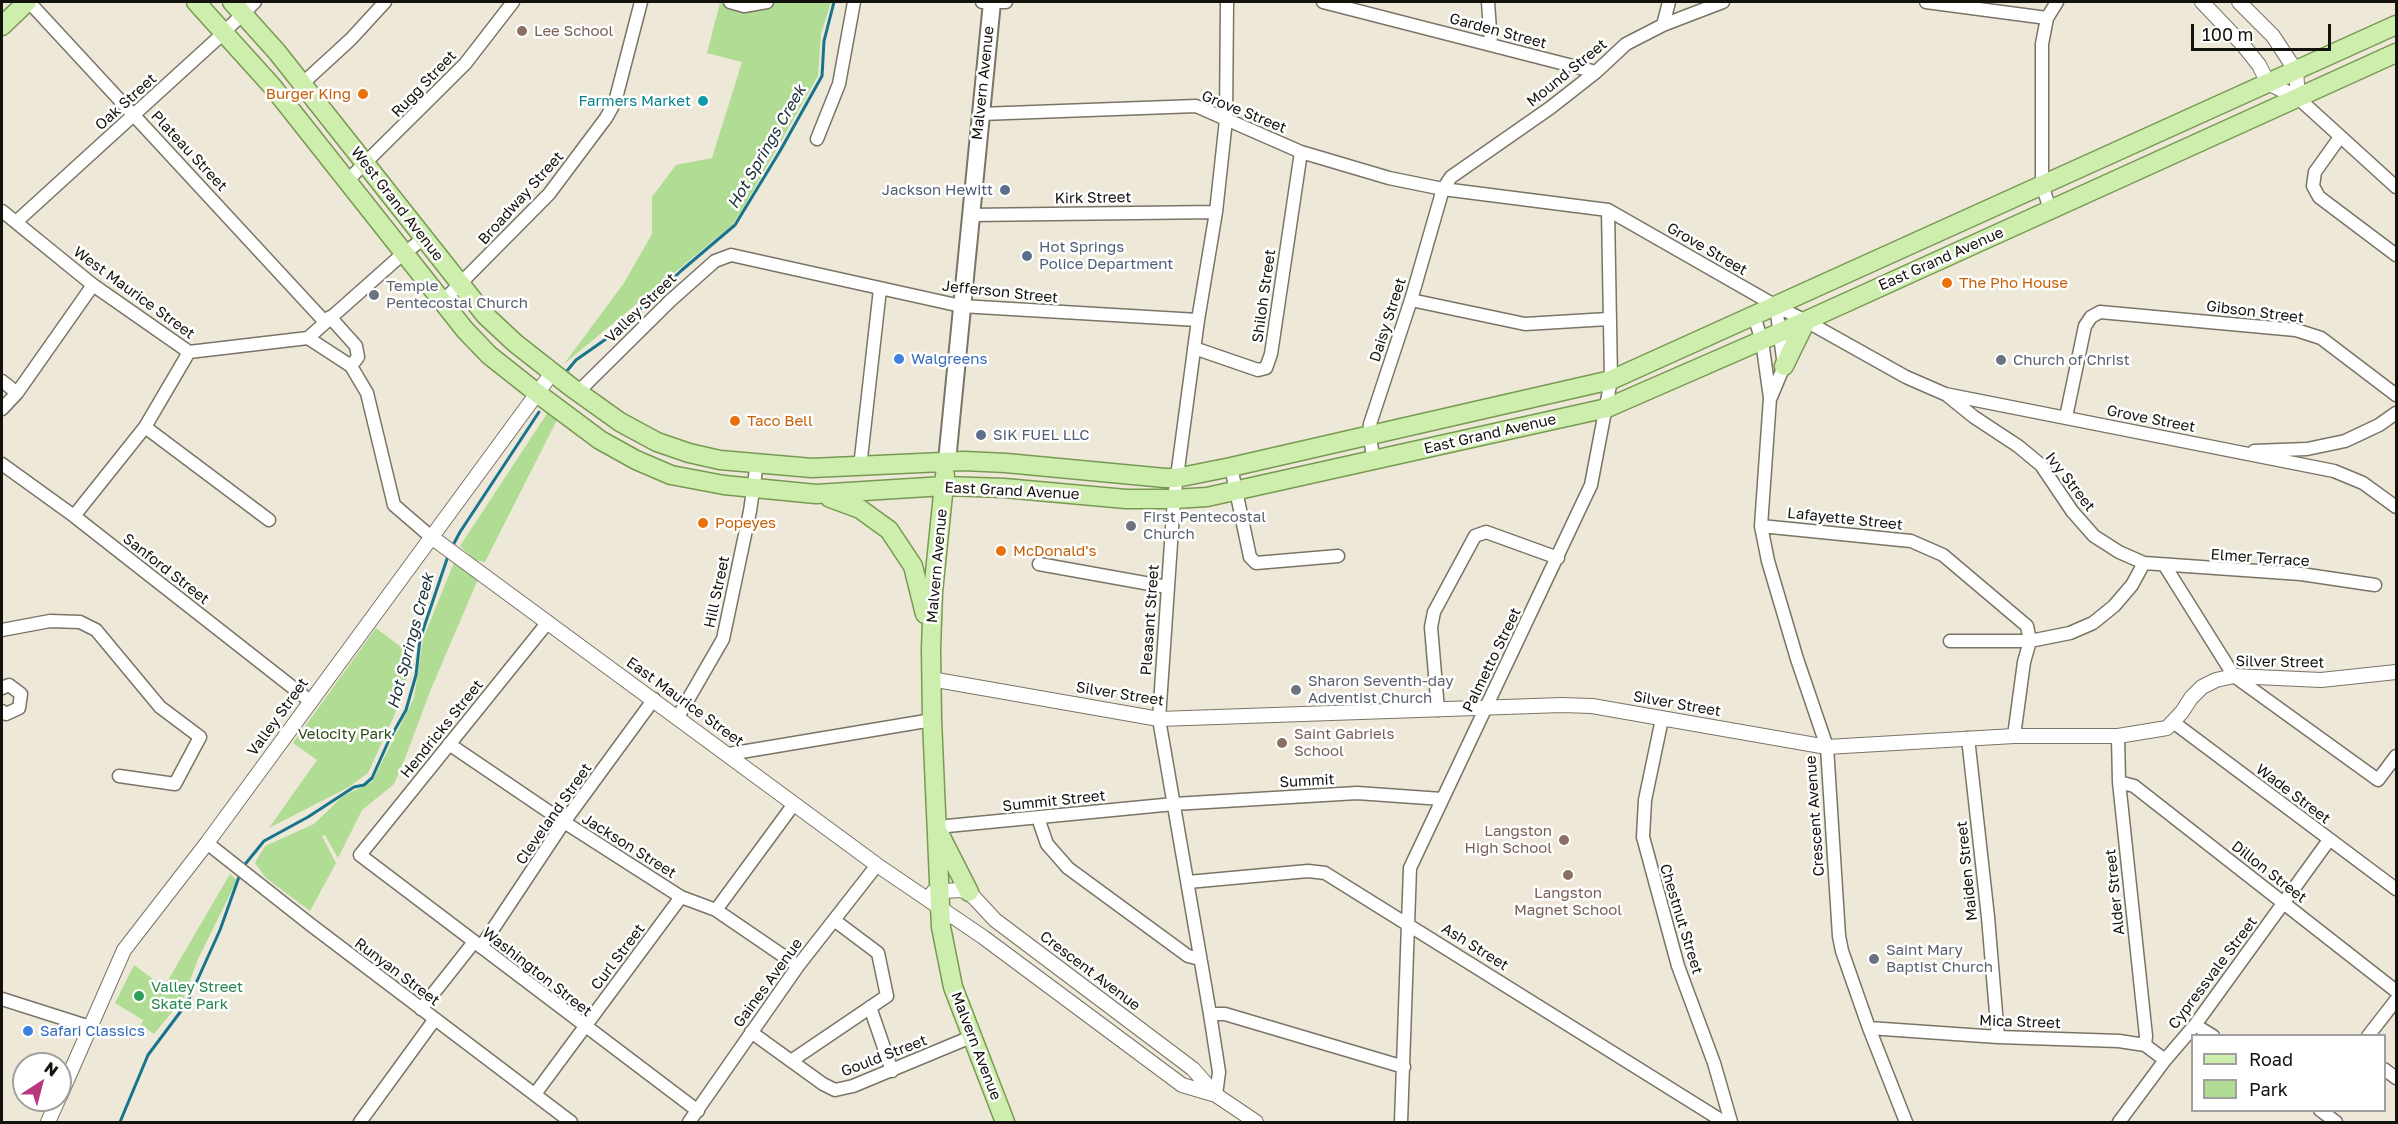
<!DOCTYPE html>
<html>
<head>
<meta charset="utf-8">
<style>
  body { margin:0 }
  #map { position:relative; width:2398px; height:1124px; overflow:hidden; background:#ede8d8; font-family:"Golos Text",sans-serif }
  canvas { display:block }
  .frame { position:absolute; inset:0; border:3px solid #14120d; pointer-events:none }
  .legend { position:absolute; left:2191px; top:1034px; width:195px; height:78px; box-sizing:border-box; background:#fff; border:2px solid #a1a09e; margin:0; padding:8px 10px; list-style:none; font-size:18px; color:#14120d }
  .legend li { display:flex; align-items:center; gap:12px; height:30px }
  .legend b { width:30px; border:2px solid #a1a09e }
  .north { position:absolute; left:12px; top:1052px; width:60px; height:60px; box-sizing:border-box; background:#fff; border:2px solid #a1a09e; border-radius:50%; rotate:36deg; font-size:16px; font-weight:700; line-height:24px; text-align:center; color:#14120d }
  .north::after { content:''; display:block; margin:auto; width:21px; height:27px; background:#ba3880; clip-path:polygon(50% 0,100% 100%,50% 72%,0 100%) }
  .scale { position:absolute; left:2191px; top:24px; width:140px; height:27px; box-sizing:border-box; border:3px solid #14120d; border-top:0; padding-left:8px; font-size:18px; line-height:21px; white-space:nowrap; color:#14120d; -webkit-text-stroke:4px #fff; paint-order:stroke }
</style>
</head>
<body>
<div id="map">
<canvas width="2398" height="1124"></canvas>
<div class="frame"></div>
<ul class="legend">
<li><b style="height:8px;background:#ceeead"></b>Road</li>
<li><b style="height:16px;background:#b0dd93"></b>Park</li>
</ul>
<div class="north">N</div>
<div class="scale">100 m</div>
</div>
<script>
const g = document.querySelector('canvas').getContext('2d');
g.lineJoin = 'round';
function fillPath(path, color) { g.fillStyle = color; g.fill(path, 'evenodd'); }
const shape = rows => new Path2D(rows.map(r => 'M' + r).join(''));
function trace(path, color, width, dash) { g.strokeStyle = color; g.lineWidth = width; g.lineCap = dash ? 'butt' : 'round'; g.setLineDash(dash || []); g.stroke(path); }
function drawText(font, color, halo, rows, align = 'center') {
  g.font = font + ' "Golos Text",sans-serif'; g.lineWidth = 5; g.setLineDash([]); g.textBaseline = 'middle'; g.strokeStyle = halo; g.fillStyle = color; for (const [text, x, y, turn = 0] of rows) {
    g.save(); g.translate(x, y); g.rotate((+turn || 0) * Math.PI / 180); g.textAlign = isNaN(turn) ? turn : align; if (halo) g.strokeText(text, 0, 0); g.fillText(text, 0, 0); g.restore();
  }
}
const green = shape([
  [780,2,831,2,821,34,818,76,741,212,732,225,564,364,624,283,652,234,652,197,676,165,712,158,742,62,707,53,720,3,744,11],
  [550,409,559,416,485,562,475,560,460,546],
  [455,560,479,577,431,689,404,761,394,784,362,810,338,858,325,835,322,836,336,863,310,911,266,878,255,863,265,846,314,824,343,796,372,782,414,698,423,639],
  [376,628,405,650,410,670,394,716,368,773,349,787,269,828,317,760,293,743],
  [230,874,237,880,198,959,184,997,154,1034,141,1025,146,1015,143,1020,115,1003,134,965,164,987]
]);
const stream = shape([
  [566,372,576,360,616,332,682,270,735,225,780,151,822,76,824,41,834,2],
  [452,547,460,532,539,412],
  [242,868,264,841,308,817,354,787,364,785,372,778,389,740,406,710,416,675,420,639,448,556],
  [120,1122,148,1055,187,1003,220,930,240,874]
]);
const minor = shape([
  [29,2,325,322],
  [730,2,744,6,767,2],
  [982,2,1006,2],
  [1323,2,1596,72],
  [1488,2,1491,44],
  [1926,2,2047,18],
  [1663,25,1669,2],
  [302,84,351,39,385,2],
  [2298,98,2396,187],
  [981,114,1196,106,1301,152,1389,178,1443,189,1608,210,1776,306,1806,321,1906,377,1945,394,2334,471,2363,483,2396,507],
  [2340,137,2315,172,2313,186,2319,197,2396,255],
  [817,139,839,84,854,2],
  [347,181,465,64,513,2],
  [2050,209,2042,185,2042,44,2047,18,2057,2],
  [2,211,93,285,189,352,308,338,351,366,367,393,394,505,430,536],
  [970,215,1216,212],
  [16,222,217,39,255,2],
  [1411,300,1525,324,1608,319],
  [442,302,549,194,606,118,615,102,641,2],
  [1754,316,1762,341,1770,398,1761,526,1768,561,1797,659,1827,747,1839,936,1842,951,1869,1028,1906,1122],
  [330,317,356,346,358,357,351,366],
  [308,338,397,259,424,238],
  [1194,348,1258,370,1266,368,1271,354,1301,152],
  [2,381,17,393],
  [578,392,670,301,715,261,731,255,961,306,1198,320],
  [1948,396,1974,417,2018,446,2041,465,2072,511,2094,536,2119,552,2144,563,2301,574,2375,585],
  [1771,397,1784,366,1776,306],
  [2,409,17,393,93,285],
  [2066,417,2085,326,2091,317,2100,312,2296,330,2321,338,2396,395],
  [145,427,269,520],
  [2254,451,2307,449,2345,441,2379,425,2396,413],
  [1374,460,1369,434,1370,424,1411,300,1443,189,1451,177,1550,108,1596,72,1626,44,1663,25,1723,2],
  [2,464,74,516,310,701],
  [860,467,880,289],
  [1231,467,1250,557,1256,563,1338,556],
  [74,516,145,427,189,352],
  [1761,526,1911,541,1943,555,2027,626,2030,641,2024,662,2014,736],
  [1039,564,1167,587],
  [2165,566,2234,676,2378,780,2396,756],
  [548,622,360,855,698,1111],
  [2,630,50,621,80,622,96,630,160,707,200,737,175,784,119,776],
  [1950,641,2030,641,2070,633,2093,623,2114,606,2132,585,2144,563],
  [2,688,9,685,21,694,19,708,6,714,2,711],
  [1438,710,1431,627,1434,612,1475,536,1486,532,1558,558],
  [678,717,723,639,750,511,757,463],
  [1662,719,1645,800,1643,837,1678,966,1714,1063,1731,1122],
  [2173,722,2396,889],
  [2118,736,2119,782,2146,1036,2145,1045],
  [1968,738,1988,917,1998,1037],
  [449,744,564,822,681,897,716,910,798,966],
  [729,754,932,720],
  [2119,782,2134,786,2396,991],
  [1038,818,1047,844,1068,868,1188,956,1200,959],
  [937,827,1174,804,1357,793,1442,799],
  [207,843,311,925,571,1122],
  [1188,882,1308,871,1325,873,1724,1122],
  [716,910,794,804],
  [481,947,564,822,654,699],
  [2,999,90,1027],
  [870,1007,892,1071],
  [421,1009,474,942],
  [1210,1014,1225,1014,1404,1067],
  [2195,1025,2213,1036],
  [1869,1028,1998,1037,2119,1041,2145,1045,2165,1060],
  [751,1032,823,1084,835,1090,853,1086,971,1037],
  [2368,1036,2396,1000],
  [791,1061,887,996,878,953,834,920],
  [2384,1069,2396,1078],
  [535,1094,681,897],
  [1216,1095,1219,1072,1210,1014,1159,719,1174,499,1198,320,1216,212,1226,120,1227,2],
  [2320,1110,2336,1122],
  [360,1122,435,1019],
  [689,1122,798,966,877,865],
  [1401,1122,1410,868,1591,485,1611,380,1608,210],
  [2119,1122,2165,1060,2195,1025,2329,840]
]);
const tertiary = shape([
  [2202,2,2243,45,2259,65,2268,83,2298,98],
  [2239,2,2273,36,2296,71,2298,98],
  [430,536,877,865,983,937,1182,1085,1216,1095],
  [931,679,1159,719,1562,705,1592,706,1827,747,2014,736,2118,736,2167,728,2182,712,2191,698,2202,687,2216,680,2234,676,2321,680,2396,672],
  [933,892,959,890,969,892,995,920,1193,1069,1216,1095,1256,1122],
  [60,1096,124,950,207,843,552,373],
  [48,1122,58,1100]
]);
const secondary = shape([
  [947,461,992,2]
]);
const primary = shape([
  [196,2,272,86,465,330,489,355,537,393,600,440,636,460,671,475,724,485,816,494,944,486,1004,488,1126,499,1174,499,1207,497,1607,408,1781,332,2396,53],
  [232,2,277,52,485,315,515,343,571,387,620,422,657,442,689,453,720,460,812,468,964,461,1006,463,1165,478,1176,478,1231,467,1611,380,2396,25],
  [2,26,27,2],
  [1784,366,1806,321],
  [945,475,933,592,931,649,932,720,941,927,953,987,1005,1122],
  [830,498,860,509,889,530,913,566,925,614],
  [940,835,969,892]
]);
const markers = [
  [522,31,6,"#8d6e63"],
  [363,94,6,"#e8710a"],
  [703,101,6,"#0f9aa8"],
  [1005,190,6,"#5c6f8a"],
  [1027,256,6,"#5c6f8a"],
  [1947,283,6,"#e8710a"],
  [374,295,6,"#6b7280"],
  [899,359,6,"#3f7fe0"],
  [2001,360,6,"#6b7280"],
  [735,421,6,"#e8710a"],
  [981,435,6,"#5c6f8a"],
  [703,523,6,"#e8710a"],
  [1131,526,6,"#6b7280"],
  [1001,551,6,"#e8710a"],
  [1296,690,6,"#6b7280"],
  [1282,743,6,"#8d6e63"],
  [1564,840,6,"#8d6e63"],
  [1568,875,6,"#8d6e63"],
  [1874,959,6,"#6b7280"],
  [139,996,6,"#2e9e5b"],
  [28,1031,6,"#3f7fe0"]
];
const educationNames = [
  ["Lee School",534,31],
  ["Saint Gabriels",1294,734],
  ["School",1294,751],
  ["Langston",1552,831,"right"],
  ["High School",1552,848,"right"],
  ["Langston",1568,893,"center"],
  ["Magnet School",1568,910,"center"]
];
const streetNames = [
  ["Garden Street",1498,31,15],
  ["Mound Street",1567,73,-39],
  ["Malvern Avenue",983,83,-84],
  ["Rugg Street",424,84,-46],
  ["Oak Street",126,102,-42],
  ["Grove Street",1244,112,22],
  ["Plateau Street",189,151,47],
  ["Broadway Street",521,198,-48],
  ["Kirk Street",1093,198,-1],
  ["West Grand Avenue",397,204,52],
  ["Grove Street",1707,249,30],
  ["East Grand Avenue",1941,259,-24],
  ["Jefferson Street",1000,292,6],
  ["West Maurice Street",134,293,36],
  ["Shiloh Street",1264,296,-82],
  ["Valley Street",641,308,-44],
  ["Gibson Street",2255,312,7],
  ["Daisy Street",1388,320,-72],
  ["Grove Street",2151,419,11],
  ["East Grand Avenue",1490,434,-13],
  ["Ivy Street",2070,482,52],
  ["East Grand Avenue",1012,491,3],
  ["Lafayette Street",1845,519,6],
  ["Elmer Terrace",2260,558,4],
  ["Malvern Avenue",937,566,-85],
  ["Sanford Street",166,569,38],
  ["Hill Street",717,592,-78],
  ["Pleasant Street",1150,620,-86],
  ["Palmetto Street",1492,660,-64],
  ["Silver Street",2280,662,1],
  ["Silver Street",1120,694,9],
  ["East Maurice Street",685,702,36],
  ["Silver Street",1677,704,10],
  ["Valley Street",278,717,-54],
  ["Hendricks Street",442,729,-51],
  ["Summit",1307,781,-3],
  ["Wade Street",2293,794,37],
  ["Summit Street",1054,801,-6],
  ["Cleveland Street",554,814,-55],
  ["Crescent Avenue",1815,816,-94],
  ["Jackson Street",629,846,32],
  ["Maiden Street",1967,871,-96],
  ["Dillon Street",2269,872,38],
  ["Alder Street",2115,892,-96],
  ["Chestnut Street",1681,919,73],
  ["Ash Street",1475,947,32],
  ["Curl Street",618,957,-53],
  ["Crescent Avenue",1090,971,37],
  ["Runyan Street",397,972,37],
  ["Washington Street",537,972,38],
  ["Cypressvale Street",2213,973,-53],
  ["Gaines Avenue",768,983,-54],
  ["Mica Street",2020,1022,2],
  ["Malvern Avenue",976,1046,69],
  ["Gould Street",884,1056,-21]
];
const foodNames = [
  ["Burger King",351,94,"right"],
  ["The Pho House",1959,283],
  ["Taco Bell",747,421],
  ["Popeyes",715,523],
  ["McDonald's",1013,551]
];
const cultureNames = [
  ["Farmers Market",691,101]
];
const serviceNames = [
  ["Jackson Hewitt",993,190,"right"],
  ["Hot Springs",1039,247],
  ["Police Department",1039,264],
  ["SIK FUEL LLC",993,435]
];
const worshipNames = [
  ["Temple",386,286],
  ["Pentecostal Church",386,303],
  ["Church of Christ",2013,360],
  ["First Pentecostal",1143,517],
  ["Church",1143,534],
  ["Sharon Seventh-day",1308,681],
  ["Adventist Church",1308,698],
  ["Saint Mary",1886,950],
  ["Baptist Church",1886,967]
];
const shopNames = [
  ["Walgreens",911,359],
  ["Safari Classics",40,1031]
];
const parkNames = [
  ["Velocity Park",345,734]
];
const leisureNames = [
  ["Valley Street",151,987],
  ["Skate Park",151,1004]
];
const waterNames = [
  ["Hot Springs Creek",767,147,-60],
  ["Hot Springs Creek",411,641,-75]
];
fillPath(green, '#b0dd93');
trace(stream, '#18748d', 3);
trace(minor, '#797466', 15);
trace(tertiary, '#797466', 16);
trace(secondary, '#797466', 20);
trace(primary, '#789952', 21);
trace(minor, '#fff', 12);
trace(tertiary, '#fff', 14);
trace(secondary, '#fff', 16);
trace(primary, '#ceeead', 18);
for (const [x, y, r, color] of markers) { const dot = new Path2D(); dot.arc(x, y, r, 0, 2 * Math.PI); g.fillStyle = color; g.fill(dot); trace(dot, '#fff', 2); }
drawText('15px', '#785e54', '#fff', educationNames, 'left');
drawText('15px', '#14120d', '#fff', streetNames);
drawText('15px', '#c56008', '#fff', foodNames, 'left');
drawText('15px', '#0d838f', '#fff', cultureNames, 'right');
drawText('15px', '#4e5e75', '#fff', serviceNames, 'left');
drawText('15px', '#5b616d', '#fff', worshipNames, 'left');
drawText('15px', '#366cbe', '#fff', shopNames, 'left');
drawText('15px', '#2e4c16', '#fff', parkNames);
drawText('15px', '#27864d', '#fff', leisureNames, 'left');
drawText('italic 16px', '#1a2e35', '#fff', waterNames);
</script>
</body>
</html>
